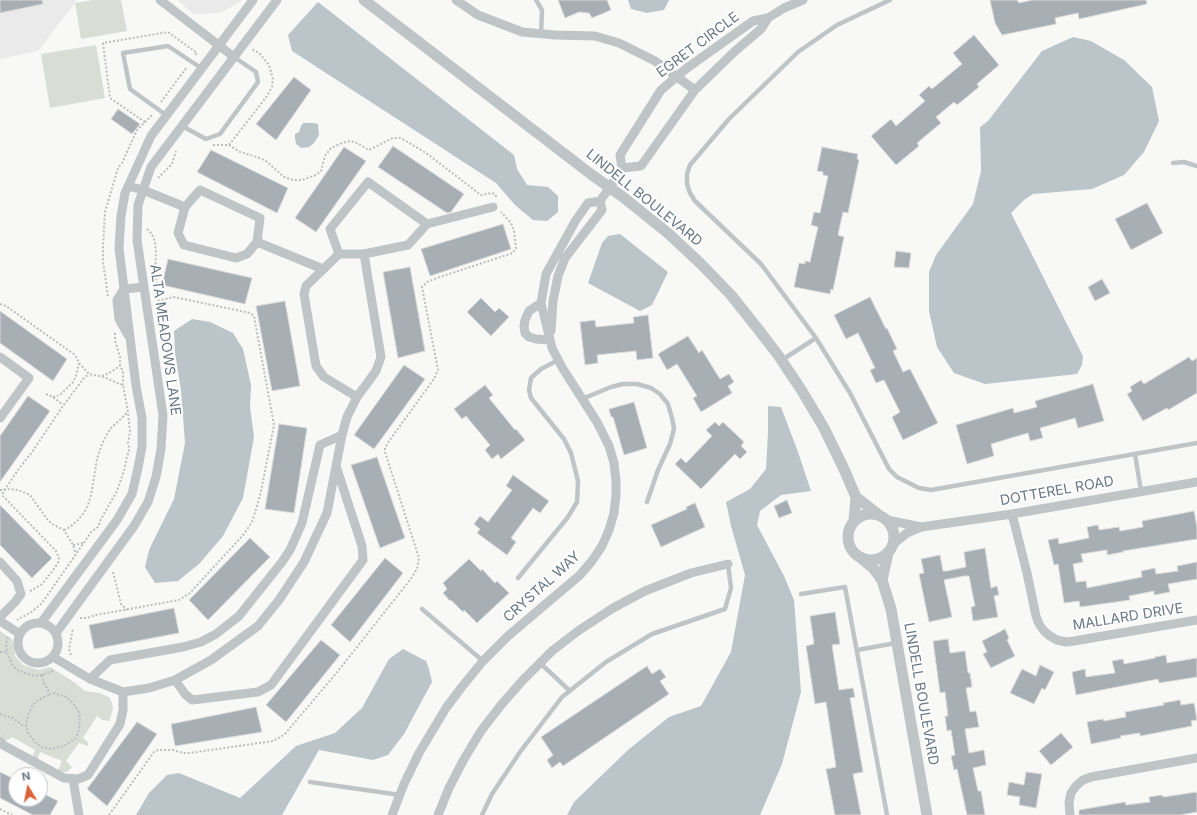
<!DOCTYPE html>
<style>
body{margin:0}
#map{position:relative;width:1197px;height:815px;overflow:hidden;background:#f8f9f6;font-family:Inter,sans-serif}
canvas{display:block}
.north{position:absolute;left:8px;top:767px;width:40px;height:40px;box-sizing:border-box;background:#fff;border:1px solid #c3c9ce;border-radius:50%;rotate:350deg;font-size:11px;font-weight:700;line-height:16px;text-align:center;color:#697885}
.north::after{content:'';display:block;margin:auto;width:14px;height:18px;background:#d96336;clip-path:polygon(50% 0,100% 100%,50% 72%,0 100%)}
</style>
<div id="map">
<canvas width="1197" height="815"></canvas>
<div class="north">N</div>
</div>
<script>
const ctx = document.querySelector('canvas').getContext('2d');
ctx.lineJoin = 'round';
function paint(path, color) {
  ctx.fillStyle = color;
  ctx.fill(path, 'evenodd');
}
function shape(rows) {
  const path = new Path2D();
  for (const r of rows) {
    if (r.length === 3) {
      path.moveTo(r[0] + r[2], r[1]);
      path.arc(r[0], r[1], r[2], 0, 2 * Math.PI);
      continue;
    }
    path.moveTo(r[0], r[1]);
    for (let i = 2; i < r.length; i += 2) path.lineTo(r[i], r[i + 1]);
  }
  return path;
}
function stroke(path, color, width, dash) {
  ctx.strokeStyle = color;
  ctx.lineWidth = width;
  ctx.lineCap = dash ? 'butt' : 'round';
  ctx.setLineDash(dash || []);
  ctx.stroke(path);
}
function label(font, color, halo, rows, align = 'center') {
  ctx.font = font + ' Inter,sans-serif';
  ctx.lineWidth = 4;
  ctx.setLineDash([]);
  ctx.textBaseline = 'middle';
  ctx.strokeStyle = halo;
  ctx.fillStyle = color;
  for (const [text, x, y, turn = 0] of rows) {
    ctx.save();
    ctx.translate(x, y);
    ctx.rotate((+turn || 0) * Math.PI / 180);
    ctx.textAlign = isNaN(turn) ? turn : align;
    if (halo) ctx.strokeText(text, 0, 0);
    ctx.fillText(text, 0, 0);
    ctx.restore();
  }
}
const built = shape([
 [0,0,77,0,38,51,0,59],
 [177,0,242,0,221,13,194,14]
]);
const green = shape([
 [93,0,121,0,127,31,81,39,75,3],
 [96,45,105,98,50,108,41,54],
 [0,631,12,639,14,644,15,656,23,665,39,670,50,667,74,682,85,691,99,693,109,697,112,703,113,709,109,721,102,720,97,716,83,738,88,742,88,746,79,743,66,761,72,767,67,772,61,772,58,770,62,761,40,752,37,760,32,758,35,750,12,737,6,741,0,735]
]);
const water = shape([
 [628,0,669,0,664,10,647,13,631,9],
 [318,2,514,155,517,169,527,185,548,187,558,196,558,212,547,221,533,220,515,205,496,183,292,51,288,35],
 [1073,37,1091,41,1124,60,1152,87,1159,121,1144,152,1124,175,1092,189,1033,194,1024,200,1011,213,1083,356,1082,365,1077,374,985,384,954,373,937,347,929,311,929,272,936,255,973,204,981,171,980,127,988,121,1042,51],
 [303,123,313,123,318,124,319,135,314,143,309,147,301,148,296,144,295,138,295,134,299,132,301,126],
 [620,234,668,272,652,305,640,311,588,283,602,243,608,236],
 [192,319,210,322,233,333,243,349,251,385,250,407,254,437,243,498,223,536,199,564,178,581,155,583,145,567,149,550,174,499,185,443,181,390,175,353,174,331],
 [768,406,781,407,798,452,811,491,781,495,760,511,757,525,784,576,794,600,801,692,782,764,760,815,567,815,574,802,628,750,669,717,701,706,731,652,745,575,731,526,726,502,750,489,766,469,768,432],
 [403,649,426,661,429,669,432,682,404,734,388,755,373,760,319,750,282,815,136,815,149,793,167,775,179,773,240,798,296,746,335,733,362,708,389,659]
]);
const building = shape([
 [0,0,42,0,43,4,0,13,0,0],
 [558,0,607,0,611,10,592,18,589,13,579,12,565,18,558,0],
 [990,0,1017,0,1019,3,1032,0,1146,0,1147,4,1079,19,1078,13,1055,18,1056,24,1002,35,995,23,990,0],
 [974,35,999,65,977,84,979,87,957,105,954,102,936,117,941,123,917,143,919,146,896,165,871,136,891,119,896,126,925,101,919,95,929,86,932,89,962,64,953,53,974,35],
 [294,77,311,90,276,140,256,124,294,77],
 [118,109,140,124,132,134,111,119,118,109],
 [393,146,464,194,451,212,447,213,378,167,393,146],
 [344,147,366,161,316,232,295,218,344,147],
 [822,147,858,154,857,159,859,160,848,213,843,212,838,235,844,237,833,290,831,289,830,294,794,287,799,263,805,264,805,261,810,262,818,227,811,225,814,212,820,213,828,176,823,175,823,172,817,171,822,147],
 [211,150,288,188,277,213,197,172,211,150],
 [1147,203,1163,233,1131,250,1115,219,1147,203],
 [503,224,511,249,430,276,421,249,503,224],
 [896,251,911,253,909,268,894,267,896,251],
 [168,259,252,278,245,304,162,285,168,259],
 [410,267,425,351,398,358,383,272,410,267],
 [1102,279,1110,293,1095,301,1088,287,1102,279],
 [870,297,886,329,887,328,897,349,893,351,903,372,910,369,938,423,903,440,892,417,900,412,884,380,876,383,870,370,875,368,858,333,846,339,834,315,870,297],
 [481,298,495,312,499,308,509,317,491,336,467,312,481,298],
 [285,301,300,386,272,391,256,306,285,301],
 [0,311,67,359,53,381,0,343,0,311],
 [648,315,653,358,637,360,636,351,597,355,598,363,585,365,580,322,595,320,596,327,634,323,633,317,648,315],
 [688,336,699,353,702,350,720,379,729,374,734,382,728,386,732,393,701,412,693,398,697,396,677,364,667,370,658,354,688,336],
 [1189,357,1192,361,1197,358,1197,393,1168,410,1167,408,1143,421,1127,394,1132,391,1130,387,1141,380,1144,384,1189,357],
 [404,365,425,379,374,449,354,435,404,365],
 [1093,384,1104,421,1078,428,1075,418,1040,428,1043,438,1030,441,1028,433,991,444,994,456,967,464,956,425,1013,408,1014,413,1037,407,1035,401,1093,384],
 [485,385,493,395,489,398,515,430,516,429,525,440,501,459,498,454,492,459,485,450,490,445,466,416,462,419,454,409,485,385],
 [28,396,50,411,0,482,0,436,28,396],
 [634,402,647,448,624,455,613,417,611,417,609,409,634,402],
 [715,422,719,426,723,422,744,442,741,446,747,452,740,459,735,454,701,489,675,464,681,458,686,463,712,436,706,430,715,422],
 [279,424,307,428,294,513,265,509,279,424],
 [377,457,405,538,380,548,351,465,377,457],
 [513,475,549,501,540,513,533,508,511,538,516,542,507,555,477,533,480,529,474,524,480,516,488,522,512,490,506,486,513,475],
 [787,500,792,513,779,518,774,506,787,500],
 [695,503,705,527,661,547,651,525,687,509,686,507,695,503],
 [0,505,52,558,32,578,0,545,0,505],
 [1194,511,1197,527,1197,539,1123,551,1123,552,1107,555,1107,550,1081,554,1083,562,1073,564,1076,582,1086,581,1087,588,1142,577,1141,571,1155,568,1156,574,1178,571,1177,566,1197,562,1197,579,1168,584,1170,592,1154,595,1154,591,1129,596,1130,600,1080,607,1079,601,1064,603,1058,564,1054,565,1048,540,1058,538,1059,544,1089,538,1087,527,1098,525,1099,530,1119,527,1120,531,1143,527,1142,521,1194,511],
 [250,538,270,557,208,620,189,600,250,538],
 [985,548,991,588,997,586,999,595,994,596,998,617,973,621,971,607,975,606,969,576,964,576,944,580,952,617,929,622,919,574,924,573,921,559,940,555,943,571,947,571,966,567,964,552,985,548],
 [385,558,403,573,350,642,331,625,385,558],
 [469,559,481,571,482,569,495,583,497,581,509,593,477,623,464,610,463,612,451,600,450,601,443,593,447,589,443,583,469,559],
 [174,608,179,633,94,649,89,625,174,608],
 [835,612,840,644,832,645,839,690,853,688,855,697,850,698,863,772,853,774,861,815,835,815,826,769,836,767,826,702,815,704,806,646,814,644,810,616,835,612],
 [1005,629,1009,638,1007,640,1015,656,991,668,983,654,987,652,982,641,1005,629],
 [948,639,950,653,965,651,968,673,970,673,972,687,966,688,970,712,976,711,979,727,965,729,969,753,984,750,986,765,973,768,978,791,981,791,985,815,967,815,957,769,954,770,951,756,955,755,951,730,947,731,945,716,948,716,945,692,940,693,933,641,948,639],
 [321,640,340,655,286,722,266,705,321,640],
 [1166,655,1167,663,1197,658,1197,677,1159,683,1158,679,1076,695,1072,672,1085,669,1086,677,1115,673,1112,661,1123,659,1124,664,1155,658,1155,657,1166,655],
 [1040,665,1054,672,1045,690,1042,688,1034,704,1010,693,1022,669,1036,676,1040,665],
 [647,666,652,674,660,669,666,677,660,681,669,694,563,766,560,762,552,768,547,760,553,755,541,737,647,666],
 [1180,700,1181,705,1194,703,1197,720,1191,721,1192,726,1140,736,1140,733,1120,736,1121,738,1091,744,1087,722,1103,719,1104,721,1126,717,1125,712,1164,705,1163,703,1180,700],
 [256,707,262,732,175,746,171,724,256,707],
 [137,722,157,734,107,806,87,789,137,722],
 [1061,733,1073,747,1051,765,1039,751,1061,733],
 [0,772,16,780,16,799,40,799,40,792,58,801,50,815,33,815,0,798,0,772],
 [1026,772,1042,774,1036,808,1019,805,1020,797,1007,795,1009,782,1024,785,1026,772],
 [1197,792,1197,812,1180,815,1079,815,1079,810,1125,802,1126,805,1150,802,1149,797,1162,795,1163,797,1197,792]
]);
const path = shape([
 [161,102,187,67],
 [145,122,110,98,103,43,168,32,197,53,195,55],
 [213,145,229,145,240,152,257,157,266,161,284,177,293,180,302,180,316,175,321,171,325,156,331,148,342,143,350,141,357,143,369,150,393,138,400,138,406,141,426,153,481,195,491,193,495,194,497,198],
 [229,145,267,96,272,87,273,79,269,65,260,54,252,49],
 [158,178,172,164,176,151],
 [147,229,152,234,155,242,156,252,155,275,157,282,153,286],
 [108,296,103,262,103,246,105,212,118,168,122,163,137,130,153,114],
 [0,304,6,306,75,355,79,363,89,374,104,377,117,383,123,385,128,412,130,432,128,443,129,447,129,452,127,456,124,471,117,491,101,519,98,527,92,531,42,603,33,611,17,620],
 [115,333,115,340,120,357,120,366,123,371,123,385],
 [102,376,109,373,120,366],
 [46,394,53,397,63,405],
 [53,397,60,395,73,382,76,376,79,363],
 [0,490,4,490,6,488,18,470,32,452,63,406,84,378,89,374],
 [64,530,70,527,78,520,83,514,88,505,91,495,97,459,102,444,110,429,128,412],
 [73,545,84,543],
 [113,572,121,604,127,610],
 [30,591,41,585,51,573,58,563,59,558,56,551,2,495,4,490,10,489,18,490,30,495,47,519,52,524,64,530,73,545,76,554],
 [80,618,86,618,96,615,179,600,190,593,244,534,252,522,260,496,274,425,254,316,250,313,174,297,157,301],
 [8,637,6,644,7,652,13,666,19,671,35,676,42,675,55,670],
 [0,652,7,652],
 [71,655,69,649,73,628],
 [42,675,44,683,50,694,54,693,66,697,73,703,78,710,80,717,79,730,76,738,64,746,50,749,42,747,36,743,28,733,26,725,29,712,33,705,38,700,50,694],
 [0,714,13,718,22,725,26,725],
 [0,809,12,815],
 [109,815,154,752,158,750,173,750,183,753,190,753,273,741,284,735,334,676,410,580,417,569,419,558,385,452,385,448,389,441,434,379,438,370,422,287,427,282,437,278,513,253,516,248,514,231,511,223,501,212]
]);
const service = shape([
 [536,0,542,10,541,34],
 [890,0,837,25,798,52,729,119,690,165,687,174,687,184,690,193,695,201,761,264,816,338,850,393,889,469,897,477,919,488,931,490,1197,443],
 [166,115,130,89,123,53,168,46,201,68],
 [182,126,206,139,220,134,258,82,256,72,234,57],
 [1173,163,1184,162,1197,166],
 [782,360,816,338],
 [582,399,611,387,623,384,637,384,651,388,660,394,668,404,672,418,674,429,670,444,658,470,647,502],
 [1135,454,1141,491],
 [518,578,568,517,577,502,578,481,571,453,564,439,531,398,529,390,531,378,541,369,558,360],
 [801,594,845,587,887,815],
 [422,609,483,661],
 [857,650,896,643],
 [540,663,570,691],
 [310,782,400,795],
 [482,815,492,794,520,752,562,697,606,662,652,634,725,609,731,588,728,564]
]);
const minor = shape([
 [160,0,234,57],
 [456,0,478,15,522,32,555,35,595,36,619,43,655,61,695,90],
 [622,168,641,166,695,90,734,52,761,29,768,18],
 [128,186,143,190,185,207],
 [427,224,493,207],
 [257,242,260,218,200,190,185,207,178,233,184,245,236,258,247,254,257,242,323,269],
 [339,254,330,229,368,182,427,224,408,245,364,254,339,254,306,286,304,294,316,366,324,377,357,397],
 [124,289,117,300,119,319,128,335],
 [124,289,144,287],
 [541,303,529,311,525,320,524,326,525,333,529,337,536,339,550,340],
 [551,331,553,301,558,276,565,258,602,210,600,201],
 [0,357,29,378,0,418],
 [1012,514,1027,573,1036,616,1039,624,1044,631,1050,636,1057,640,1066,642,1074,641,1197,620],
 [887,520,921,527],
 [893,545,897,541,907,533,921,527,1012,514,1197,482],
 [0,562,17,581,21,594,15,602,0,617],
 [0,621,20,634],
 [38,643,20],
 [41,623,117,520,132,494,138,468,142,447,142,418,136,386,119,248,121,216,125,193,151,136,253,0],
 [56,633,134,526,148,502,156,477,161,449,163,415,137,240,138,205,151,167,277,0],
 [53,657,90,679,123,692,149,688,175,680,211,660,258,626,279,600,304,562,327,513,342,435,347,417,357,397,376,371,381,357,364,254],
 [90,679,110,660,183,647,201,642,216,634,239,616,282,562,290,550,302,523,320,445,342,435],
 [175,680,185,694,192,700,258,692,271,685,363,560,362,546,336,466],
 [0,741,3,745,64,778,78,779,88,775,120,724,123,710,123,692],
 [73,779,79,815],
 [392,815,404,784,419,753,446,708,461,688,483,661,508,636,580,575,592,561,602,546,609,530,614,513,616,495,616,481,614,463,609,446,597,422,563,369,552,348,541,303,546,274,576,220,588,203,600,201,610,187,622,168,620,155,661,90,687,68,753,21,768,18,784,8,803,0],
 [438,815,449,788,464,759,481,731,501,705,523,680,552,651,578,631,613,608,645,591,691,573,728,564],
 [1070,815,1069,802,1071,793,1076,786,1083,780,1091,777,1197,758]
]);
const tertiary = shape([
 [364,0,592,175,623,197,669,234,701,264,731,295,758,329,778,355,802,391,824,428,843,467,856,497,854,520],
 [856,497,879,515],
 [871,537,23],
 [862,559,873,568,882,580,891,609,927,815],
 [882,580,888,553]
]);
const streetNames = [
 ["EGRET CIRCLE",698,45,-37],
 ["LINDELL BOULEVARD",644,198,39],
 ["ALTA MEADOWS LANE",165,340,82],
 ["DOTTEREL ROAD",1057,491,-10],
 ["CRYSTAL WAY",542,587,-42],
 ["MALLARD DRIVE",1128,617,-9],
 ["LINDELL BOULEVARD",921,694,80]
];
paint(built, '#e9eae9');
paint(green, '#d8ddd6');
paint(water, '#bac4c9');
paint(building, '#a7afb5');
stroke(building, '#dadad9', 1);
stroke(path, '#babdbf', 2, [2, 2]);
stroke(service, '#bfc4c7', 4.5);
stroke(minor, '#bfc4c7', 9);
stroke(tertiary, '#bfc4c7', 11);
label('14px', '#697885', '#fff', streetNames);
</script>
